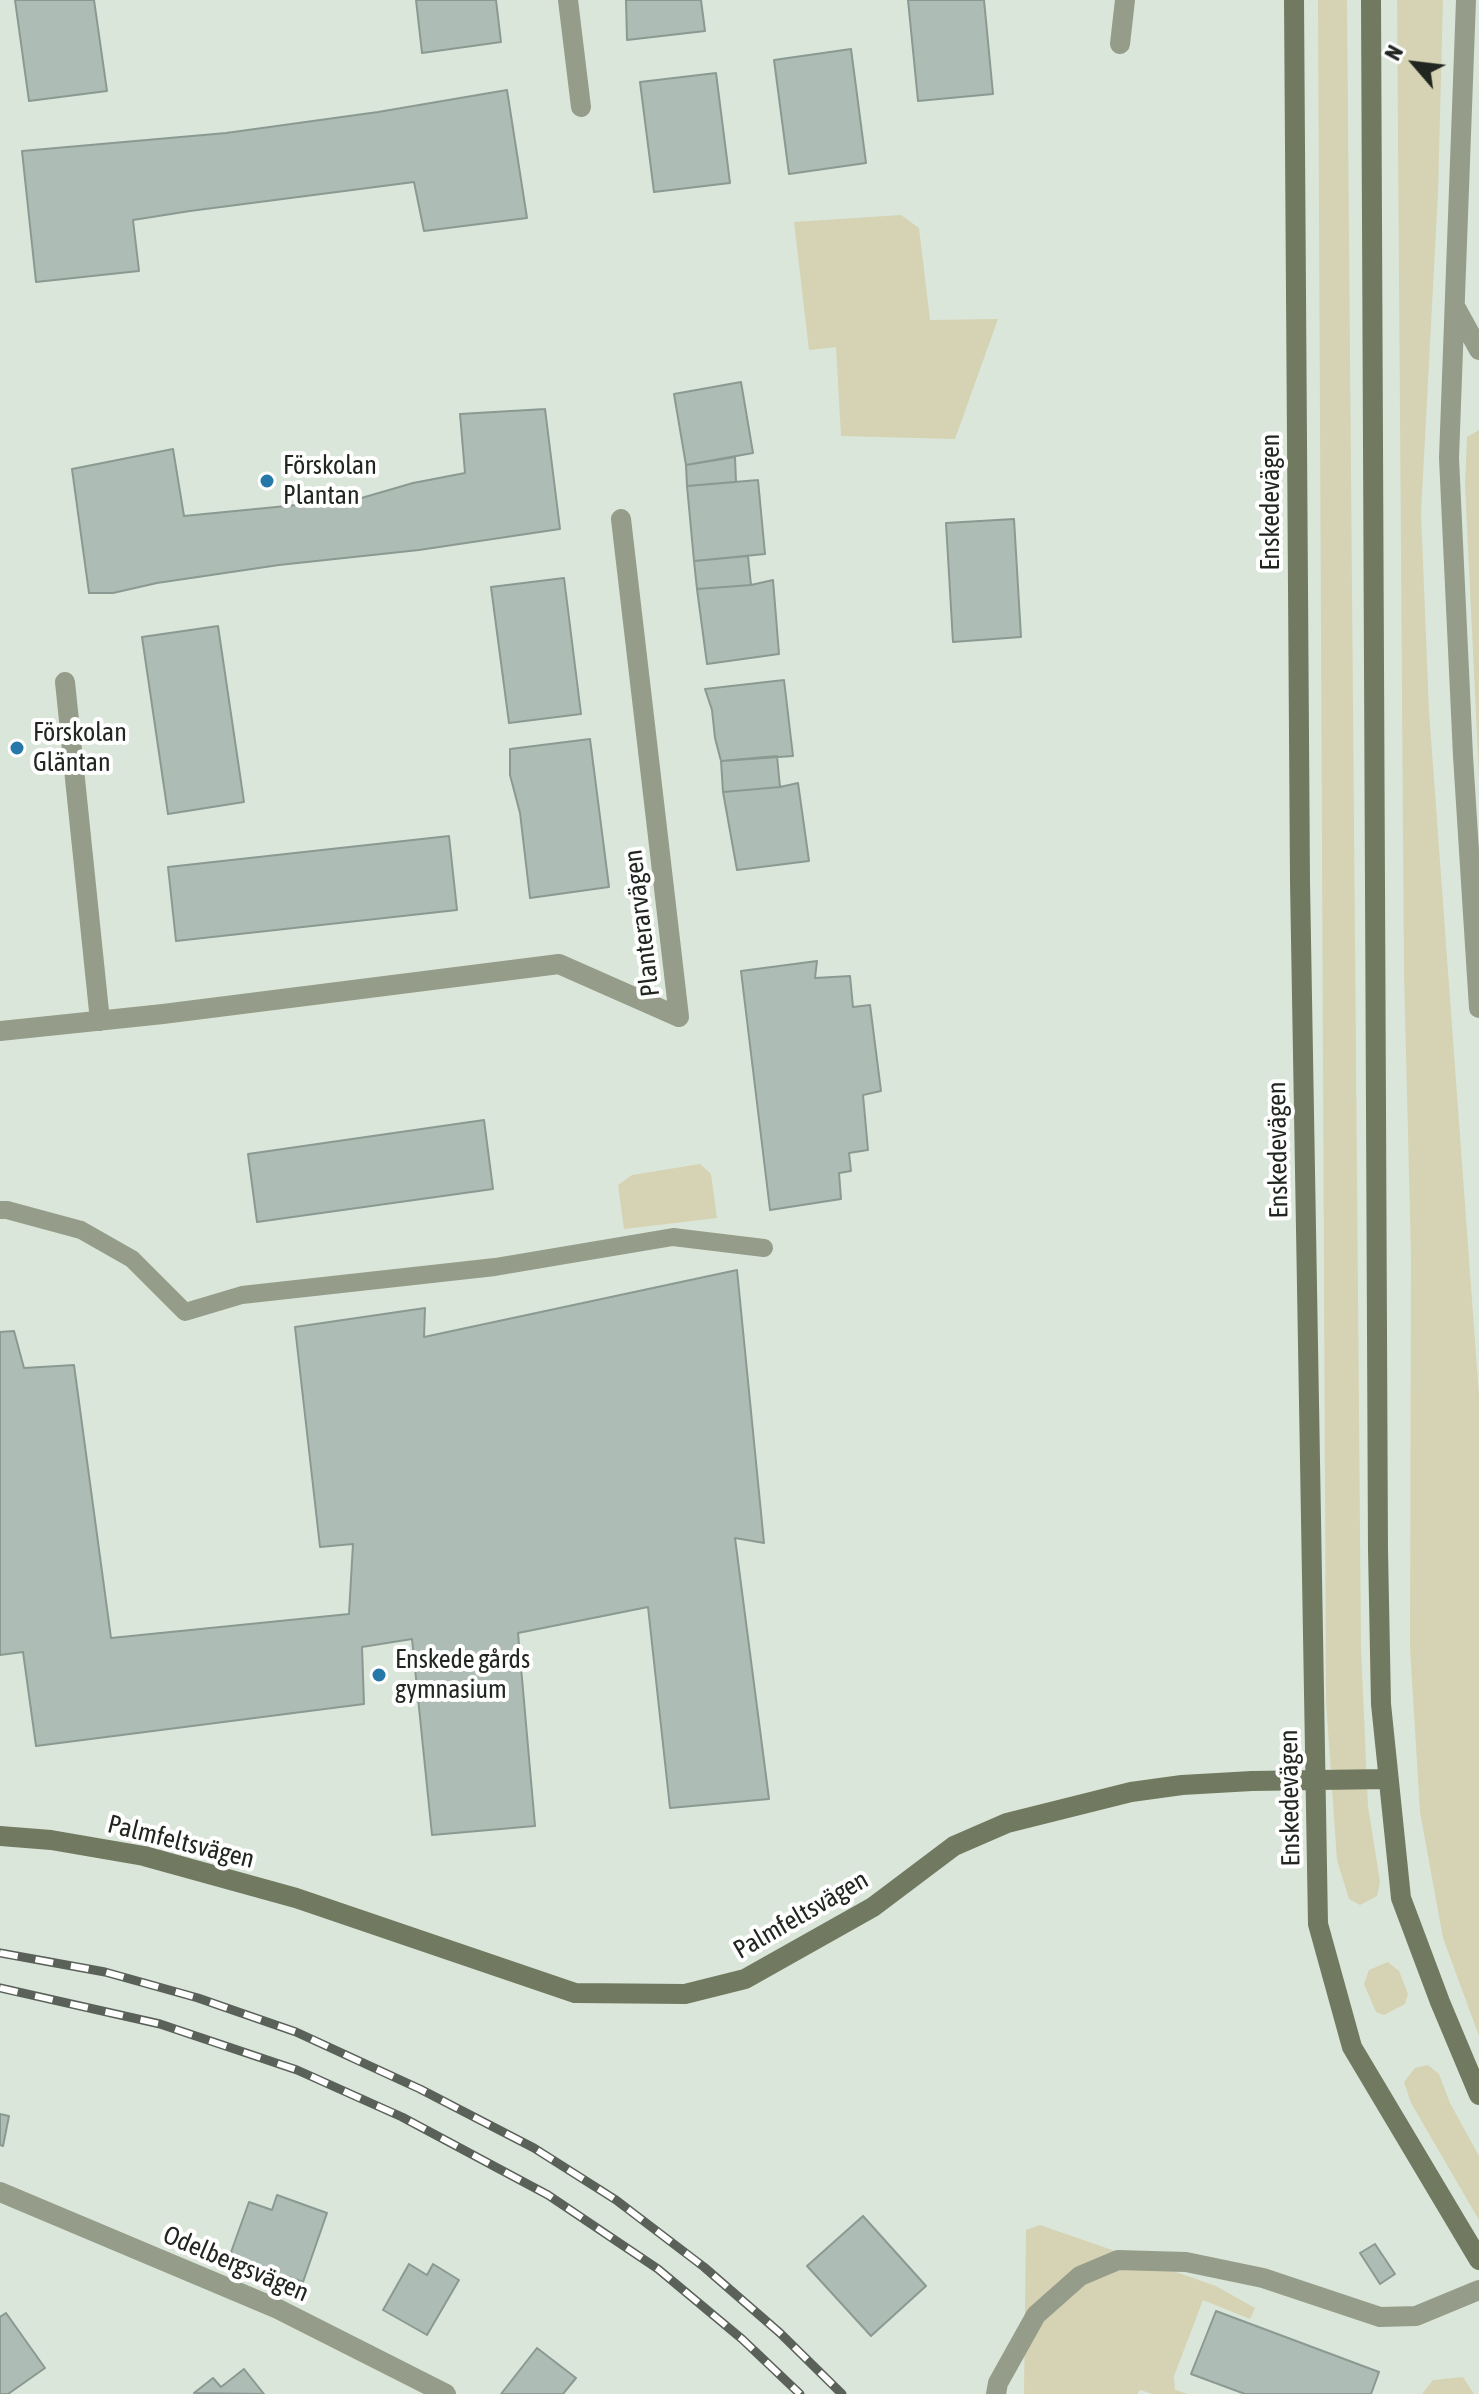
<!DOCTYPE html>
<meta charset="utf-8">
<style>
body{margin:0}
#map{position:relative;width:1479px;height:2394px;overflow:hidden;background:#dbe6da;font-family:"Asap Condensed",sans-serif}
canvas{display:block}
.north{position:absolute;left:1375px;top:24px;width:80px;height:80px;-webkit-text-stroke:6px #fff;paint-order:stroke;rotate:298deg;font-size:22px;font-weight:700;line-height:32px;text-align:center;color:#222621}
.north::after{content:'';display:block;margin:auto;width:28px;height:36px;background:#222621;clip-path:polygon(50% 0,100% 100%,50% 72%,0 100%)}
</style>
<div id="map">
<canvas width="1479" height="2394"></canvas>
<div class="north">N</div>
</div>
<script>
const ctx = document.querySelector('canvas').getContext('2d');
ctx.lineJoin = 'round';
function paint(path, color) {
  ctx.fillStyle = color;
  ctx.fill(path, 'evenodd');
}
function shape(rows) {
  const path = new Path2D();
  for (const r of rows) {
    path.moveTo(r[0], r[1]);
    for (let i = 2; i < r.length; i += 2) path.lineTo(r[i], r[i + 1]);
  }
  return path;
}
function stroke(path, color, width, dash) {
  ctx.strokeStyle = color;
  ctx.lineWidth = width;
  ctx.lineCap = dash ? 'butt' : 'round';
  ctx.setLineDash(dash || []);
  ctx.stroke(path);
}
function label(font, color, halo, rows, align = 'center') {
  ctx.font = font + ' "Asap Condensed",sans-serif';
  ctx.lineWidth = 8;
  ctx.setLineDash([]);
  ctx.textBaseline = 'middle';
  ctx.strokeStyle = halo;
  ctx.fillStyle = color;
  for (const [text, x, y, turn = 0] of rows) {
    ctx.save();
    ctx.translate(x, y);
    ctx.rotate((+turn || 0) * Math.PI / 180);
    ctx.textAlign = isNaN(turn) ? turn : align;
    if (halo) ctx.strokeText(text, 0, 0);
    ctx.fillText(text, 0, 0);
    ctx.restore();
  }
}
const green = shape([
 [1318,0,1347,0,1361,1649,1368,1806,1380,1882,1377,1896,1360,1905,1349,1899,1337,1860,1326,1702],
 [1397,0,1443,0,1438,193,1421,513,1429,711,1479,1396,1479,2036,1443,1938,1420,1812,1410,1648,1411,1256,1404,973],
 [901,215,919,228,930,320,998,319,955,439,841,436,836,347,809,350,794,222],
 [1479,430,1479,777,1465,485,1467,437],
 [700,1164,711,1174,717,1218,624,1229,618,1185,632,1175],
 [1388,1962,1399,1971,1408,1994,1405,2004,1384,2015,1376,2012,1364,1984,1369,1970],
 [1428,2065,1439,2074,1450,2103,1479,2156,1479,2220,1411,2103,1404,2082,1415,2068],
 [1040,2225,1216,2286,1255,2308,1250,2319,1203,2300,1174,2376,1175,2390,1188,2394,1153,2394,1140,2390,1137,2394,1024,2394,1026,2230],
 [1463,2377,1474,2394,1422,2394,1433,2380]
]);
const building = shape([
 [15,0,94,0,107,91,29,101,15,0],
 [416,0,496,0,501,42,422,53,416,0],
 [626,0,701,0,705,31,627,40,626,0],
 [908,0,984,0,993,94,918,101,908,0],
 [851,49,866,163,789,174,774,60,851,49],
 [716,73,730,183,654,192,640,82,716,73],
 [507,90,527,218,424,231,414,182,190,211,133,220,139,271,36,282,22,151,226,133,378,112,507,90],
 [741,382,753,453,686,465,674,394,741,382],
 [545,409,560,529,419,550,279,565,157,583,113,593,89,593,72,469,173,449,184,516,358,499,413,483,465,473,460,414,545,409],
 [735,457,736,482,687,486,686,465,735,457],
 [758,480,765,554,694,561,687,486,758,480],
 [1014,519,1021,637,953,642,946,523,1014,519],
 [748,556,751,585,697,589,694,561,748,556],
 [564,578,581,714,509,723,491,587,564,578],
 [773,580,779,654,707,664,697,589,751,585,773,580],
 [218,626,244,802,168,814,142,637,218,626],
 [784,680,793,756,721,761,715,738,712,710,705,689,784,680],
 [590,739,609,887,530,898,520,813,510,775,510,749,590,739],
 [777,756,780,787,723,792,721,761,777,756],
 [798,783,809,861,737,870,723,792,780,787,798,783],
 [449,836,457,910,176,941,168,867,449,836],
 [817,961,815,978,850,976,853,1007,870,1005,881,1091,863,1095,868,1150,849,1153,851,1171,839,1173,841,1199,770,1210,741,971,817,961],
 [484,1120,493,1189,257,1222,248,1154,484,1120],
 [737,1270,764,1543,735,1538,769,1799,670,1808,648,1607,518,1633,535,1826,432,1835,412,1639,362,1647,364,1704,36,1746,23,1652,0,1655,0,1332,14,1331,24,1368,74,1365,111,1638,349,1614,353,1544,320,1547,295,1327,425,1308,424,1337,737,1270],
 [0,2114,9,2116,3,2146,0,2145,0,2114],
 [277,2195,327,2213,303,2282,260,2267,255,2279,225,2269,249,2202,272,2210,277,2195],
 [863,2216,926,2286,871,2336,807,2266,863,2216],
 [1375,2244,1395,2274,1380,2284,1360,2253,1375,2244],
 [409,2264,427,2275,433,2264,459,2280,427,2335,383,2310,409,2264],
 [1216,2311,1379,2372,1371,2394,1245,2394,1191,2374,1216,2311],
 [6,2313,45,2368,8,2394,0,2394,0,2317,6,2313],
 [537,2348,576,2378,563,2394,501,2394,537,2348],
 [244,2369,264,2394,194,2393,213,2378,221,2387,244,2369]
]);
const lane = shape([
 [0,1210,7,1210,81,1230,132,1259,185,1312,242,1295,495,1267,673,1237,764,1248]
]);
const street = shape([
 [568,0,581,107],
 [1466,0,1449,458,1463,756,1479,1008],
 [1120,44,1125,0],
 [1456,308,1479,350],
 [621,519,679,1017],
 [65,682,100,1021],
 [0,1031,163,1014,559,964,679,1017],
 [0,2192,278,2309,446,2394],
 [996,2394,998,2383,1036,2315,1080,2276,1118,2260,1186,2262,1263,2278,1380,2317,1416,2316,1479,2290]
]);
const secondary = shape([
 [1294,0,1300,881,1318,1924,1352,2047,1479,2260],
 [1371,0,1378,1550,1381,1704,1401,1898,1440,2002,1479,2095],
 [0,1836,51,1840,144,1856,296,1898,575,1993,685,1994,745,1979,873,1907,954,1846,1007,1823,1131,1792,1182,1785,1252,1781,1387,1779]
]);
const rail = shape([
 [0,1953,105,1972,198,1998,296,2032,420,2089,534,2148,616,2200,704,2267,780,2333,842,2394],
 [0,1988,160,2024,297,2070,402,2117,548,2195,658,2269,742,2339,800,2394]
]);
const markers = [
 [267,481,8,"#2578a8"],
 [17,748,8,"#2578a8"],
 [379,1675,8,"#2578a8"]
];
const poiNames = [
 ["Förskolan",283,466],
 ["Plantan",283,496],
 ["Förskolan",33,733],
 ["Gläntan",33,763],
 ["Enskede gårds",395,1660],
 ["gymnasium",395,1690]
];
const streetNames = [
 ["Enskedevägen",1271,502,-90],
 ["Planterarvägen",642,923,-97],
 ["Enskedevägen",1278,1150,-91],
 ["Enskedevägen",1290,1798,-91],
 ["Palmfeltsvägen",181,1842,14],
 ["Palmfeltsvägen",801,1915,-30],
 ["Odelbergsvägen",236,2264,23]
];
paint(green, '#d5d3b3');
paint(building, '#adbcb4');
stroke(building, '#8a9a92', 2);
stroke(lane, '#969c8a', 18);
stroke(street, '#969c8a', 20);
stroke(secondary, '#717a60', 20);
stroke(rail, '#5a6159', 9);
stroke(rail, '#fff', 6, [18]);
for (const [x, y, r, color] of markers) {
  const dot = new Path2D();
  dot.arc(x, y, r, 0, 2 * Math.PI);
  ctx.fillStyle = color;
  ctx.fill(dot);
  stroke(dot, '#fff', 3);
}
label('26px', '#222621', '#fff', poiNames, 'left');
label('26px', '#222621', '#fff', streetNames);
</script>
